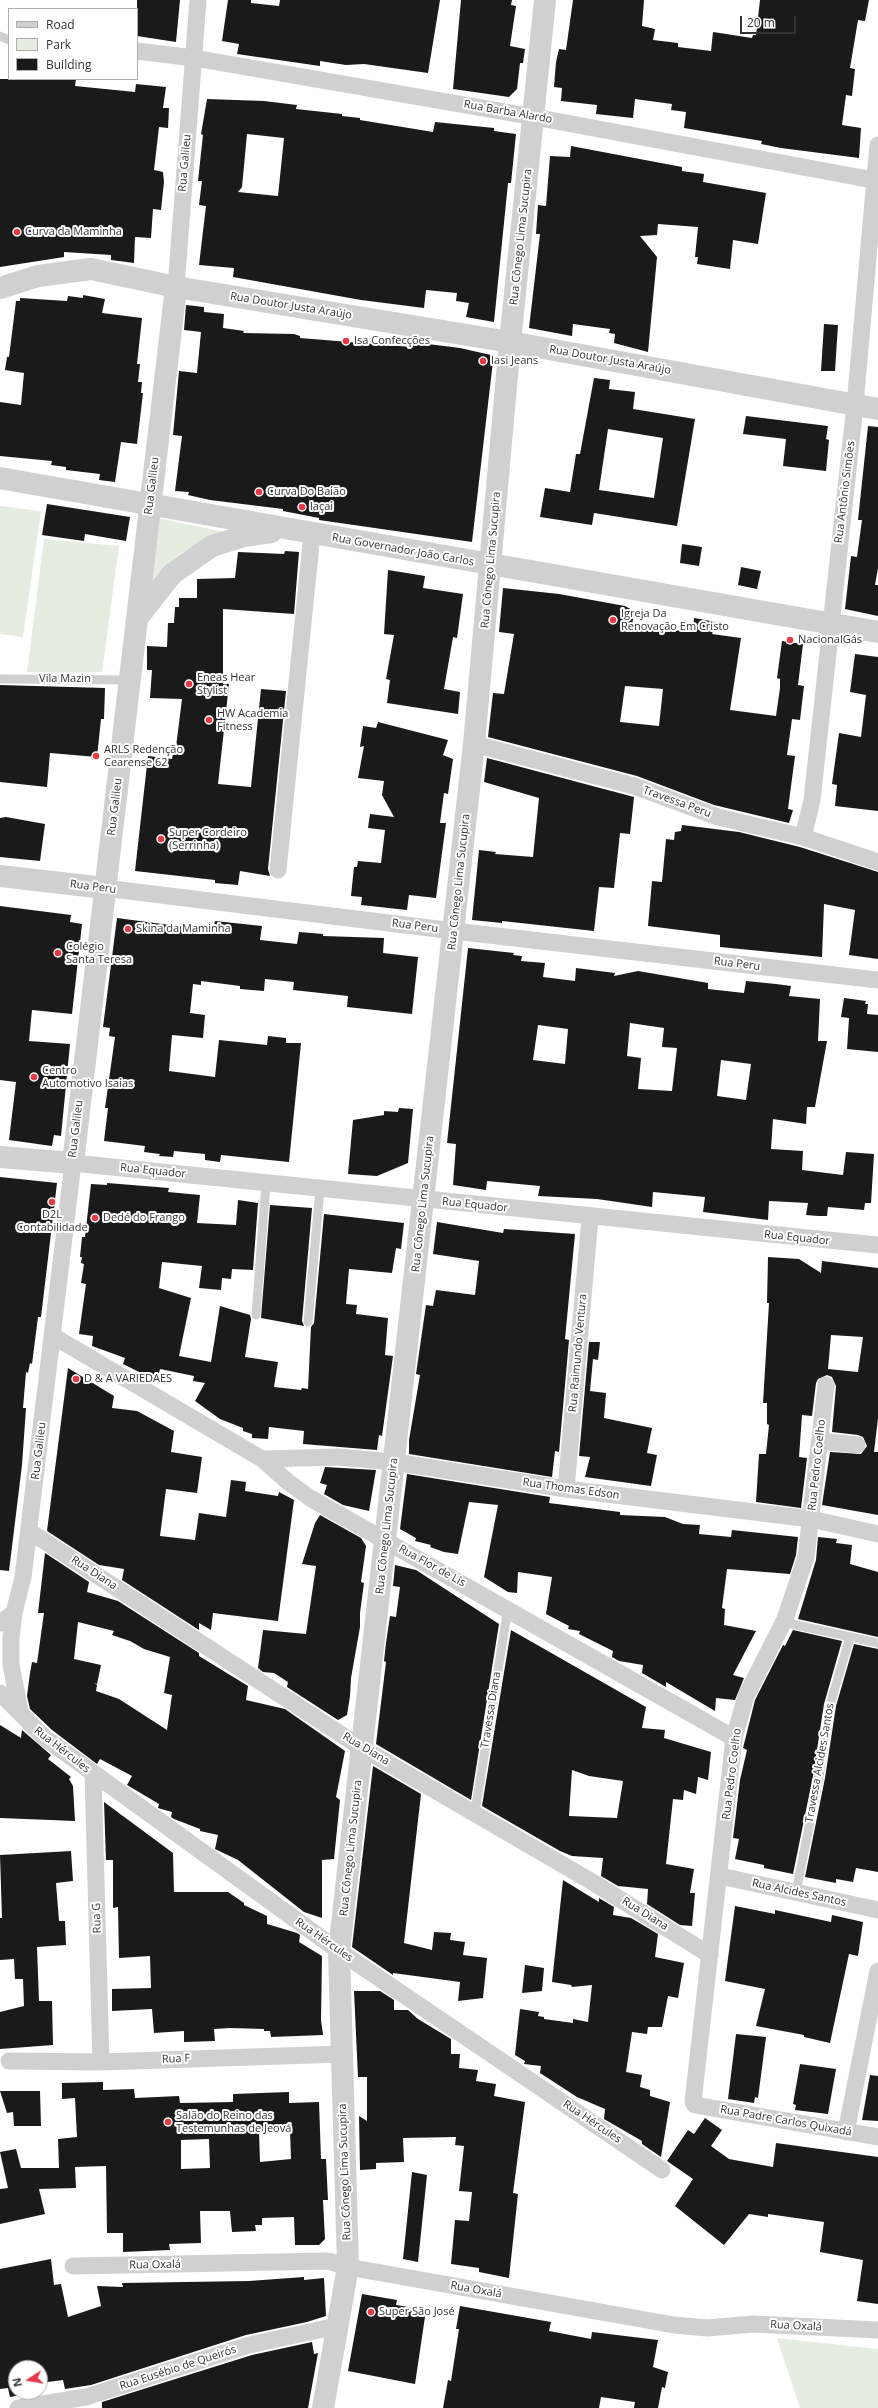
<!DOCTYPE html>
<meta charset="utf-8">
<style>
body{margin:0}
#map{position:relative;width:878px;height:2408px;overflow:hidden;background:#fff;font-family:"Open Sans",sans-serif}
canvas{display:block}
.legend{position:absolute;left:8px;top:8px;width:130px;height:72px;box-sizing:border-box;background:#fff;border:1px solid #adadad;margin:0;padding:5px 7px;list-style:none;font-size:12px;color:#333}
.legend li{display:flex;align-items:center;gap:8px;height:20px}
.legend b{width:20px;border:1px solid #adadad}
.north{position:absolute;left:8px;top:2360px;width:40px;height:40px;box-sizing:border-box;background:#fff;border:1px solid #adadad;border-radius:50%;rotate:258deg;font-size:11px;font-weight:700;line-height:16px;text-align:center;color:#333}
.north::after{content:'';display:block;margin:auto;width:14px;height:18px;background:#e63946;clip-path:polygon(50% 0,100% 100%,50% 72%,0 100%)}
.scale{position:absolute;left:740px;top:16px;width:56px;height:18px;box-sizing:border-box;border:2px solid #333;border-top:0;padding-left:5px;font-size:12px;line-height:14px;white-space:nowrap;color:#333;-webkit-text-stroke:3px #fff;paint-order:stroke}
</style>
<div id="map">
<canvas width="878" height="2408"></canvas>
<ul class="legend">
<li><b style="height:5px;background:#d0d0d0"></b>Road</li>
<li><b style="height:11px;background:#e6ecdf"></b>Park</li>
<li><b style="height:11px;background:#1a1a1a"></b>Building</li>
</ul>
<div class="north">N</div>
<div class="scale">20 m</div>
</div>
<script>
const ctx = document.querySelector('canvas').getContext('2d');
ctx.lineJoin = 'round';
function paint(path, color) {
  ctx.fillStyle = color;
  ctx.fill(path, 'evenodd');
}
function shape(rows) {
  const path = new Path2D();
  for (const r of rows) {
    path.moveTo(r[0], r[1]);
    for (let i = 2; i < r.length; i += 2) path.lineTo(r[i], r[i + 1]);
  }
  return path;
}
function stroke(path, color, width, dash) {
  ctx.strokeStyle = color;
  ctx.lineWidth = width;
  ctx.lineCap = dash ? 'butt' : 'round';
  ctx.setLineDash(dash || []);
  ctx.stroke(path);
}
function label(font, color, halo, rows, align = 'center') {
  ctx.font = font + ' "Open Sans",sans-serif';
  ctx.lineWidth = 4;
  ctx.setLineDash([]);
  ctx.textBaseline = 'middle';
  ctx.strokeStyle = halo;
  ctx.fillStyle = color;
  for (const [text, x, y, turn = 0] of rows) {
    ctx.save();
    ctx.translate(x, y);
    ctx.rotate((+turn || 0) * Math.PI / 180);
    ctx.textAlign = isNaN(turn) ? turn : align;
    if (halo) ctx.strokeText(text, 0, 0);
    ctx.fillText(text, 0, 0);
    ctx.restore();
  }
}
const green = shape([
 [0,506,41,511,23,637,0,634],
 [158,518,224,532,183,552,171,561,150,585],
 [44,539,119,546,102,672,27,672],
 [777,2338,878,2349,878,2408,800,2408]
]);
const building = shape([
 [137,0,180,0,176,42,137,36],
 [228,0,251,0,251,3,279,6,280,0,440,0,428,73,364,64,346,65,320,61,320,66,237,54,239,44,222,41],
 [461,0,512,0,511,5,516,6,510,46,525,49,523,63,520,63,517,89,509,97,453,89],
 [573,0,644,0,642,26,655,29,653,40,678,43,678,47,711,51,713,32,752,38,753,35,756,35,760,0,869,0,865,21,858,20,850,68,855,69,852,96,846,95,842,125,861,128,859,158,781,148,761,144,762,141,684,128,686,112,671,110,672,104,635,99,633,118,596,114,597,105,561,101,562,88,554,87,556,62,559,49,566,50],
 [0,79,76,79,75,86,135,92,136,84,166,87,163,108,169,108,168,128,159,127,154,170,163,172,164,182,161,210,153,209,151,238,135,237,134,263,111,260,111,255,64,252,64,257,0,267],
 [207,99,264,101,297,105,296,109,342,114,342,116,360,118,360,120,433,132,435,122,494,128,494,131,516,134,511,183,508,183,494,322,466,317,469,303,456,301,457,293,426,290,424,308,361,300,233,277,234,268,199,265,206,206,199,205,202,181,198,181,203,135,201,134],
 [247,134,284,138,278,196,238,192,242,187],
 [571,146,682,167,682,171,704,174,703,182,766,193,758,244,733,240,730,269,697,264,698,257,695,257,698,227,658,224,657,235,640,236,657,257,648,352,614,343,615,334,609,333,610,329,573,324,572,336,529,328,540,234,536,234,538,205,546,206,550,156,570,157],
 [83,295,105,299,102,313,142,318,137,364,140,364,138,382,142,382,141,393,143,393,137,444,121,442,115,482,99,480,100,474,66,470,66,467,51,465,52,461,0,456,0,402,21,405,24,373,5,370,7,357,9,357,16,301,20,301,20,298,67,301,68,296,83,298],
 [186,305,204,307,204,312,224,314,223,328,244,331,243,333,294,334,300,336,300,338,411,347,412,342,460,348,491,355,493,361,472,542,319,520,319,518,283,511,283,509,210,500,188,495,189,492,175,491,182,436,173,435,179,371,197,373,201,332,184,330],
 [824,324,838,325,835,371,821,371],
 [594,378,610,380,609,389,635,392,633,409,695,419,677,526,594,513,592,525,540,517,545,488,570,492,576,454,580,454],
 [608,429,663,438,654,498,599,490],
 [746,416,828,426,826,439,829,440,826,471,783,466,786,439,743,434],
 [868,426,878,427,878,568,875,585,878,585,878,616,845,609,851,556,857,557,862,520,858,520],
 [47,504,130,517,126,541,85,534,84,541,42,535],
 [682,544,702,547,699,566,680,563],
 [285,551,299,552,294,614,223,609,223,684,229,684,218,784,251,787,261,689,286,691,268,869,270,876,240,871,238,885,215,883,215,880,135,871,148,756,172,759,174,747,176,747,182,699,150,698,152,670,147,670,147,646,167,647,168,623,174,623,175,607,179,607,179,598,197,598,197,579,235,578,238,552,284,554],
 [741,567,761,571,757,589,738,585],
 [388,570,425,576,423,588,463,594,457,638,453,637,444,689,460,692,458,714,387,703,390,680,386,679,394,635,384,634],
 [503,588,559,594,625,606,634,611,632,626,693,632,694,618,716,622,712,634,741,638,730,710,776,716,780,688,780,679,777,678,782,641,803,644,798,685,804,686,800,720,792,719,787,755,795,756,788,809,793,810,789,823,714,805,637,776,488,737,493,693,504,694,514,634,499,632],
 [625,686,663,689,659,726,620,722],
 [855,654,878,657,878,811,835,806,837,785,832,784,839,733,861,737,866,695,850,692],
 [0,685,105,688,104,719,101,719,97,757,50,753,47,787,0,782],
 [378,722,448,740,443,755,453,759,448,794,444,793,440,823,446,823,436,898,409,895,407,910,361,905,362,897,351,896,354,867,357,867,358,861,381,863,385,830,368,828,370,814,394,817,382,795,384,781,358,778,364,746,360,747,363,726,376,728],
 [487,758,634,797,630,834,620,833,614,888,599,887,594,931,502,921,502,923,472,920,479,850,496,852,495,854,533,857,539,798,484,782],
 [6,817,45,824,40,861,0,857,0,818],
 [682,825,739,832,800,847,878,872,878,959,849,955,855,910,824,904,822,957,720,947,720,935,648,926,652,881,662,882,666,839,674,840,675,832,681,831],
 [0,906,71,915,70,922,82,924,72,1014,32,1010,29,1041,70,1044,61,1136,54,1135,52,1146,9,1140,16,1082,0,1080],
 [117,918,200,929,200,925,214,926,215,921,262,926,260,940,297,944,299,932,323,934,323,936,384,938,383,953,418,957,412,1014,347,1007,348,996,293,990,294,982,265,979,264,991,240,989,240,986,201,981,201,985,193,984,190,1013,205,1015,203,1038,172,1035,169,1071,215,1077,219,1040,267,1045,268,1036,286,1038,286,1043,301,1043,289,1162,221,1155,220,1162,205,1160,205,1154,174,1151,173,1157,159,1156,160,1154,144,1152,145,1146,104,1141,108,1108,105,1108,115,1037,109,1036,110,1028,103,1027],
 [468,948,514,953,513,955,522,956,521,961,545,963,543,977,575,981,576,968,615,973,614,976,638,971,708,983,708,989,744,993,746,981,776,984,791,986,789,996,820,999,818,1041,827,1041,815,1107,807,1107,806,1124,773,1119,771,1149,803,1151,802,1170,843,1175,846,1152,874,1154,871,1203,865,1203,864,1210,828,1207,827,1216,818,1216,806,1215,808,1203,769,1201,768,1220,703,1212,705,1197,653,1192,652,1207,597,1199,538,1196,540,1186,487,1181,486,1190,453,1185,456,1144,447,1143],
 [630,1023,664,1028,662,1047,677,1048,672,1091,638,1089,641,1058,627,1056],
 [538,1025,568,1029,565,1064,533,1060],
 [721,1060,751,1064,746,1100,717,1096],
 [844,998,866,1001,865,1004,868,1004,867,1014,878,1015,878,1052,847,1049,849,1018,841,1017],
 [399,1108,413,1109,408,1163,377,1176,348,1174,353,1120,384,1115,384,1111,398,1112],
 [0,1177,57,1183,41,1317,38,1317,32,1364,30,1363,28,1373,26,1372,23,1408,26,1408,22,1465,9,1571,0,1570],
 [107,1183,169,1188,168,1192,200,1195,197,1223,236,1225,238,1200,258,1203,253,1270,232,1269,231,1279,222,1278,221,1290,199,1288,202,1266,162,1262,159,1288,191,1298,179,1356,211,1362,220,1306,250,1315,251,1319,245,1357,278,1362,274,1387,301,1390,302,1388,308,1389,311,1327,314,1323,324,1214,404,1223,401,1249,396,1248,392,1273,349,1269,346,1304,357,1305,356,1314,388,1318,385,1355,393,1356,382,1436,379,1435,377,1450,303,1444,304,1431,269,1427,268,1439,252,1438,252,1434,243,1431,243,1428,220,1419,195,1401,205,1383,193,1381,194,1376,160,1369,157,1381,123,1364,125,1358,92,1346,93,1336,79,1334,86,1284,81,1283,84,1264,81,1263,82,1257,80,1257,82,1237,85,1237,91,1184,107,1185],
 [270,1205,312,1208,302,1321,304,1326,261,1318],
 [437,1222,503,1233,504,1229,575,1234,565,1339,569,1340,559,1452,555,1451,552,1477,409,1454,409,1440,420,1375,416,1374,426,1305,433,1306,436,1290,475,1295,479,1261,433,1254],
 [768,1257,799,1259,821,1273,822,1261,878,1268,878,1418,874,1452,878,1452,878,1515,822,1505,830,1452,861,1454,867,1446,863,1437,858,1435,832,1432,836,1386,832,1377,827,1375,818,1379,816,1383,812,1416,802,1415,799,1457,807,1458,801,1508,756,1502,759,1454,766,1454,769,1425,767,1424,767,1403,763,1403,769,1303,767,1303],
 [831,1335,863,1337,858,1372,828,1369],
 [589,1342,600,1342,598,1360,593,1359,590,1391,606,1393,604,1418,652,1428,647,1453,657,1455,651,1486,585,1477,590,1457,579,1456],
 [68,1368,114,1396,112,1408,137,1411,174,1431,171,1452,202,1457,197,1493,166,1489,160,1536,195,1540,199,1513,226,1517,231,1480,246,1482,245,1491,278,1496,279,1492,294,1500,278,1621,213,1613,211,1630,199,1623,199,1630,122,1580,124,1569,99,1565,47,1531],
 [325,1467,376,1470,369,1511,343,1505,324,1494,327,1485,320,1483],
 [407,1474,550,1497,549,1503,620,1512,620,1515,665,1517,683,1524,700,1525,699,1534,731,1537,732,1530,798,1537,796,1555,790,1574,727,1569,722,1608,725,1609,724,1625,756,1631,733,1675,744,1678,735,1700,716,1698,715,1711,666,1682,666,1687,642,1673,643,1665,619,1661,612,1657,613,1651,579,1634,580,1631,568,1629,569,1626,546,1614,552,1577,518,1572,517,1593,508,1592,484,1577,498,1505,469,1502,458,1554,444,1552,430,1547,431,1545,415,1541,416,1538,400,1529],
 [320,1515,361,1538,366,1546,361,1582,364,1583,360,1613,360,1627,351,1678,350,1696,347,1715,338,1720,287,1687,288,1682,274,1673,263,1672,258,1668,263,1630,306,1634,316,1566,302,1564,315,1523],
 [818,1537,837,1539,836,1543,852,1545,850,1564,878,1572,878,1637,798,1619,816,1560],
 [45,1553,89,1582,87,1592,118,1601,199,1653,199,1656,248,1686,246,1700,285,1709,345,1751,336,1797,340,1800,334,1859,322,1860,322,1918,304,1912,238,1860,215,1849,218,1835,200,1831,200,1829,174,1819,171,1817,172,1812,158,1808,159,1804,127,1785,132,1776,100,1759,97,1764,52,1730,30,1709,27,1696,30,1673,32,1662,37,1663,44,1613,38,1613],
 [78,1622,114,1631,112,1635,130,1641,144,1649,170,1657,164,1693,172,1695,167,1730,119,1699,96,1691,97,1685,94,1683,97,1684,101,1665,74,1659],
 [395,1565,416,1570,499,1624,471,1800,376,1744,386,1662,384,1661,386,1643,390,1616,396,1617,400,1587,393,1586],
 [511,1630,646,1707,642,1728,665,1730,664,1738,711,1752,708,1780,698,1777,696,1794,684,1790,683,1800,673,1799,666,1864,694,1869,690,1893,695,1893,692,1926,680,1925,647,1904,648,1889,618,1886,601,1876,603,1858,572,1856,560,1851,482,1806],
 [572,1770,589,1776,623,1781,617,1818,569,1816],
 [793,1630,842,1641,824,1704,813,1776,793,1874,764,1868,764,1865,735,1859,739,1839,733,1838,740,1780,747,1750,743,1748,755,1700,783,1645,785,1646],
 [854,1644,878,1649,878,1872,856,1868,853,1882,836,1879,836,1883,805,1877,825,1778,836,1706],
 [0,1725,21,1738,22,1730,51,1755,48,1759,71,1777,69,1779,73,1786,75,1821,0,1818],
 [373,1766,421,1794,404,1943,432,1950,434,1932,451,1933,450,1940,465,1942,463,1955,487,1958,483,1998,458,2001,460,1982,393,1973,393,1975,352,1947],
 [104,1802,173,1853,174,1892,228,1892,244,1903,244,1905,267,1916,267,1924,297,1933,300,1935,299,1942,322,1956,321,2020,323,2035,271,2037,270,2031,264,2031,264,2029,230,2028,214,2029,215,2041,184,2042,184,2031,154,2033,152,2009,112,2011,112,1989,151,1988,150,1956,119,1958,118,1907,113,1908,113,1860,106,1860],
 [71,1851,73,1881,56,1883,59,1921,65,1921,66,1945,37,1947,39,2001,52,2001,53,2045,0,2049,0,2012,24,2006,23,1979,15,1979,14,1959,0,1960,0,1918,2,1918,0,1855],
 [563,1880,599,1902,599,1898,614,1907,613,1915,631,1918,658,1934,655,1957,684,1963,678,1998,668,1996,662,2027,648,2027,647,2034,632,2032,626,2072,642,2075,640,2087,650,2090,650,2096,670,2102,661,2157,642,2144,642,2141,604,2119,605,2109,577,2097,540,2073,541,2066,524,2064,525,2061,515,2055,520,2009,539,2012,538,2016,544,2017,544,2019,573,2023,573,2019,588,2022,592,1985,572,1987,571,1985,552,1982],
 [735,1906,775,1914,775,1910,831,1922,832,1915,863,1922,858,1956,849,1954,830,2043,804,2037,804,2035,756,2026,765,1989,725,1981],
 [525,1965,544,1968,542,1991,522,1993],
 [354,1991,380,1991,394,2000,394,2010,408,2010,418,2019,451,2039,451,2054,460,2054,459,2068,478,2070,476,2081,496,2084,494,2096,525,2102,513,2193,518,2194,509,2278,479,2272,479,2268,451,2264,455,2220,469,2221,472,2192,459,2191,464,2146,455,2145,456,2137,403,2138,404,2162,376,2163,376,2169,360,2170,359,2116,367,2121,367,2077,358,2077],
 [736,2034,766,2037,758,2098,755,2097,754,2103,728,2099],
 [800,2064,836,2069,828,2114,795,2110,796,2105,793,2104],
 [870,2075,878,2076,878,2121,862,2120],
 [103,2082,103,2090,134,2089,135,2098,179,2096,180,2103,233,2102,233,2094,289,2092,289,2103,319,2102,321,2159,326,2159,327,2180,328,2200,323,2200,325,2239,319,2245,295,2245,294,2217,262,2218,262,2225,255,2225,256,2231,232,2232,230,2211,200,2211,201,2243,169,2244,170,2250,123,2252,123,2233,107,2233,106,2166,75,2167,76,2188,39,2189,45,2214,0,2224,0,2189,8,2188,0,2152,16,2149,21,2168,59,2168,58,2139,77,2137,75,2098,62,2099,62,2083],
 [290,2130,291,2159,260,2162,259,2131],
 [209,2139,210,2168,181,2169,181,2140],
 [0,2091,40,2091,41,2126,14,2126,13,2112,7,2113],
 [705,2118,722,2130,711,2146,729,2159,773,2167,776,2143,878,2157,878,2304,857,2301,863,2260,820,2252,824,2222,768,2214,768,2217,749,2214,724,2245,675,2206,693,2179,667,2161,688,2130,694,2134],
 [412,2172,427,2175,418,2262,403,2259],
 [51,2259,54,2285,61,2284,68,2317,101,2306,97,2286,123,2287,122,2283,249,2281,304,2277,304,2280,324,2278,326,2316,307,2322,246,2335,91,2385,65,2389,63,2380,40,2383,40,2368,16,2368,16,2392,33,2393,10,2397,8,2388,0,2389,0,2269],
 [362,2294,397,2300,396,2305,426,2310,415,2384,348,2371],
 [460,2306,551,2322,549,2331,591,2339,592,2332,658,2340,653,2367,668,2372,665,2388,662,2387,658,2408,634,2408,635,2402,601,2397,599,2408,443,2408,448,2380,451,2381,459,2329,456,2329],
 [312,2342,314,2354,318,2353,308,2408,102,2408,102,2402,252,2355]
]);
const service = shape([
 [0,36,9,40],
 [0,679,131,680],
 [256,1315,266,1183],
 [308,1322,320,1189],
 [783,1622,878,1643],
 [475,1812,508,1608],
 [796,1892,819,1777,830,1705,850,1637]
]);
const minor = shape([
 [137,51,194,58,534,117,878,181],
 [176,287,198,0],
 [474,744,634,786,718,817,803,837,878,862],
 [803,837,812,800,855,405,878,145],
 [278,870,312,534],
 [104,888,454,931,878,980],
 [53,1336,262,1459,288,1482,310,1498,734,1738],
 [826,1385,806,1557,785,1619,746,1696,734,1738,693,2102,695,2105,878,2137],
 [820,1441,857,1445],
 [262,1459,338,1457,394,1462,566,1489,811,1519,878,1534],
 [566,1489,590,1218],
 [29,1531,362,1748,589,1880,710,1955],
 [14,1613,11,1638,11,1665,20,1711],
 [0,1623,14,1613,23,1577,73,1163,878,1245],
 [0,1693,45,1738,339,1951,662,2170],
 [93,1774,101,2062],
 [720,1876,878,1910],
 [9,2061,101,2062,342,2054],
 [846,2132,878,1971],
 [73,2266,328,2261,348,2267,674,2325,707,2328,753,2324,878,2330],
 [18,2408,86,2397,249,2345,337,2326]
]);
const tertiary = shape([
 [0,288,38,276,91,269,176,287,510,342,878,409],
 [0,478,878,632],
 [139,616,172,574,212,546,244,536,271,532],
 [0,876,104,888],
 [0,1157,73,1163,176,287],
 [323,2408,348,2267,339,1951,474,744,510,342,545,0]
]);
const markers = [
 [17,232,4,"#e63946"],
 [346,341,4,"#e63946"],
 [483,361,4,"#e63946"],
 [259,492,4,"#e63946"],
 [302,507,4,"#e63946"],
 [613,620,4,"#e63946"],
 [790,640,4,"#e63946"],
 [189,684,4,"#e63946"],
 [209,720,4,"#e63946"],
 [96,756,4,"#e63946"],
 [161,839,4,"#e63946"],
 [128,929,4,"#e63946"],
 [58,953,4,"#e63946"],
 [34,1077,4,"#e63946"],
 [52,1202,4,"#e63946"],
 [95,1218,4,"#e63946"],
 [76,1379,4,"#e63946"],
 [168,2122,4,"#e63946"],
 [371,2312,4,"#e63946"]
];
const streetNames = [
 ["Rua Barba Alardo",508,112,10],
 ["Rua Galileu",185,163,-85],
 ["Rua Cônego Lima Sucupira",521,237,-84],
 ["Rua Doutor Justa Araújo",291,306,9],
 ["Rua Doutor Justa Araújo",610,360,10],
 ["Rua Galileu",152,486,-83],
 ["Rua Antônio Simões",845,492,-83],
 ["Rua Governador João Carlos",403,550,10],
 ["Rua Cônego Lima Sucupira",491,560,-85],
 ["Vila Mazin",65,679],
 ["Travessa Peru",677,802,20],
 ["Rua Galileu",115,807,-83],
 ["Rua Cônego Lima Sucupira",459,882,-84],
 ["Rua Peru",93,887,7],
 ["Rua Peru",415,926,7],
 ["Rua Peru",737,964,7],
 ["Rua Galileu",76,1129,-83],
 ["Rua Equador",153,1171,6],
 ["Rua Cônego Lima Sucupira",423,1204,-84],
 ["Rua Equador",475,1205,6],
 ["Rua Equador",797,1238,6],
 ["Rua Raimundo Ventura",578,1353,-85],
 ["Rua Galileu",39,1451,-83],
 ["Rua Pedro Coelho",817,1465,-84],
 ["Rua Thomas Edson",571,1489,8],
 ["Rua Cônego Lima Sucupira",387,1526,-84],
 ["Rua Flor de Lis",432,1566,29],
 ["Rua Diana",94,1573,33],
 ["Travessa Diana",491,1710,-81],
 ["Rua Diana",366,1749,31],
 ["Rua Hércules",62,1750,38],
 ["Travessa Alcides Santos",820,1763,-80],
 ["Rua Pedro Coelho",732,1774,-83],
 ["Rua Cônego Lima Sucupira",351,1848,-84],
 ["Rua Alcides Santos",799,1893,12],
 ["Rua Diana",645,1914,32],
 ["Rua G",97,1918,-92],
 ["Rua Hércules",324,1940,35],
 ["Rua F",176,2059,-2],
 ["Rua Padre Carlos Quixadá",786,2121,10],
 ["Rua Hércules",592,2122,34],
 ["Rua Cônego Lima Sucupira",345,2172,-92],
 ["Rua Oxalá",155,2265,-1],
 ["Rua Oxalá",476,2290,10],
 ["Rua Oxalá",796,2326,3],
 ["Rua Eusébio de Queirós",178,2368,-18]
];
const poiNames = [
 ["Curva da Maminha",25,232],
 ["Isa Confecções",354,341],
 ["Iasi Jeans",491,361],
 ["Curva Do Baião",267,492],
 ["laçai",310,507],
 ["Igreja Da",621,614],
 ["Renovação Em Cristo",621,627],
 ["NacionalGás",798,640],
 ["Eneas Hear",197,678],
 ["Stylist",197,691],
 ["HW Academia",217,714],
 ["Fitness",217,727],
 ["ARLS Redenção",104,750],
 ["Cearense 62",104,763],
 ["Super Cordeiro",169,833],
 ["(Serrinha)",169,846],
 ["Skina da Maminha",136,929],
 ["Colégio",66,947],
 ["Santa Teresa",66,960],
 ["Centro",42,1071],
 ["Automotivo Isaias",42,1084],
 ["D2L",52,1215,"center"],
 ["Contabilidade",52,1228,"center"],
 ["Dedé do Frango",103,1218],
 ["D & A VARIEDAES",84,1379],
 ["Salão do Reino das",176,2116],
 ["Testemunhas de Jeová",176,2129],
 ["Super São José",379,2312]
];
paint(green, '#e6ecdf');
paint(building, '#1a1a1a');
stroke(service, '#d0d0d0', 9);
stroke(minor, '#d0d0d0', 17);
stroke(tertiary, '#d0d0d0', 22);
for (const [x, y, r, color] of markers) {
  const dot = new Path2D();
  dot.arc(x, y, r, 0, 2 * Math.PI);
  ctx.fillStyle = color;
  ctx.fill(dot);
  stroke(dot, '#fff', 1.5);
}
label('11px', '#333', '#fff', streetNames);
label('11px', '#333', '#fff', poiNames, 'left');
</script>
